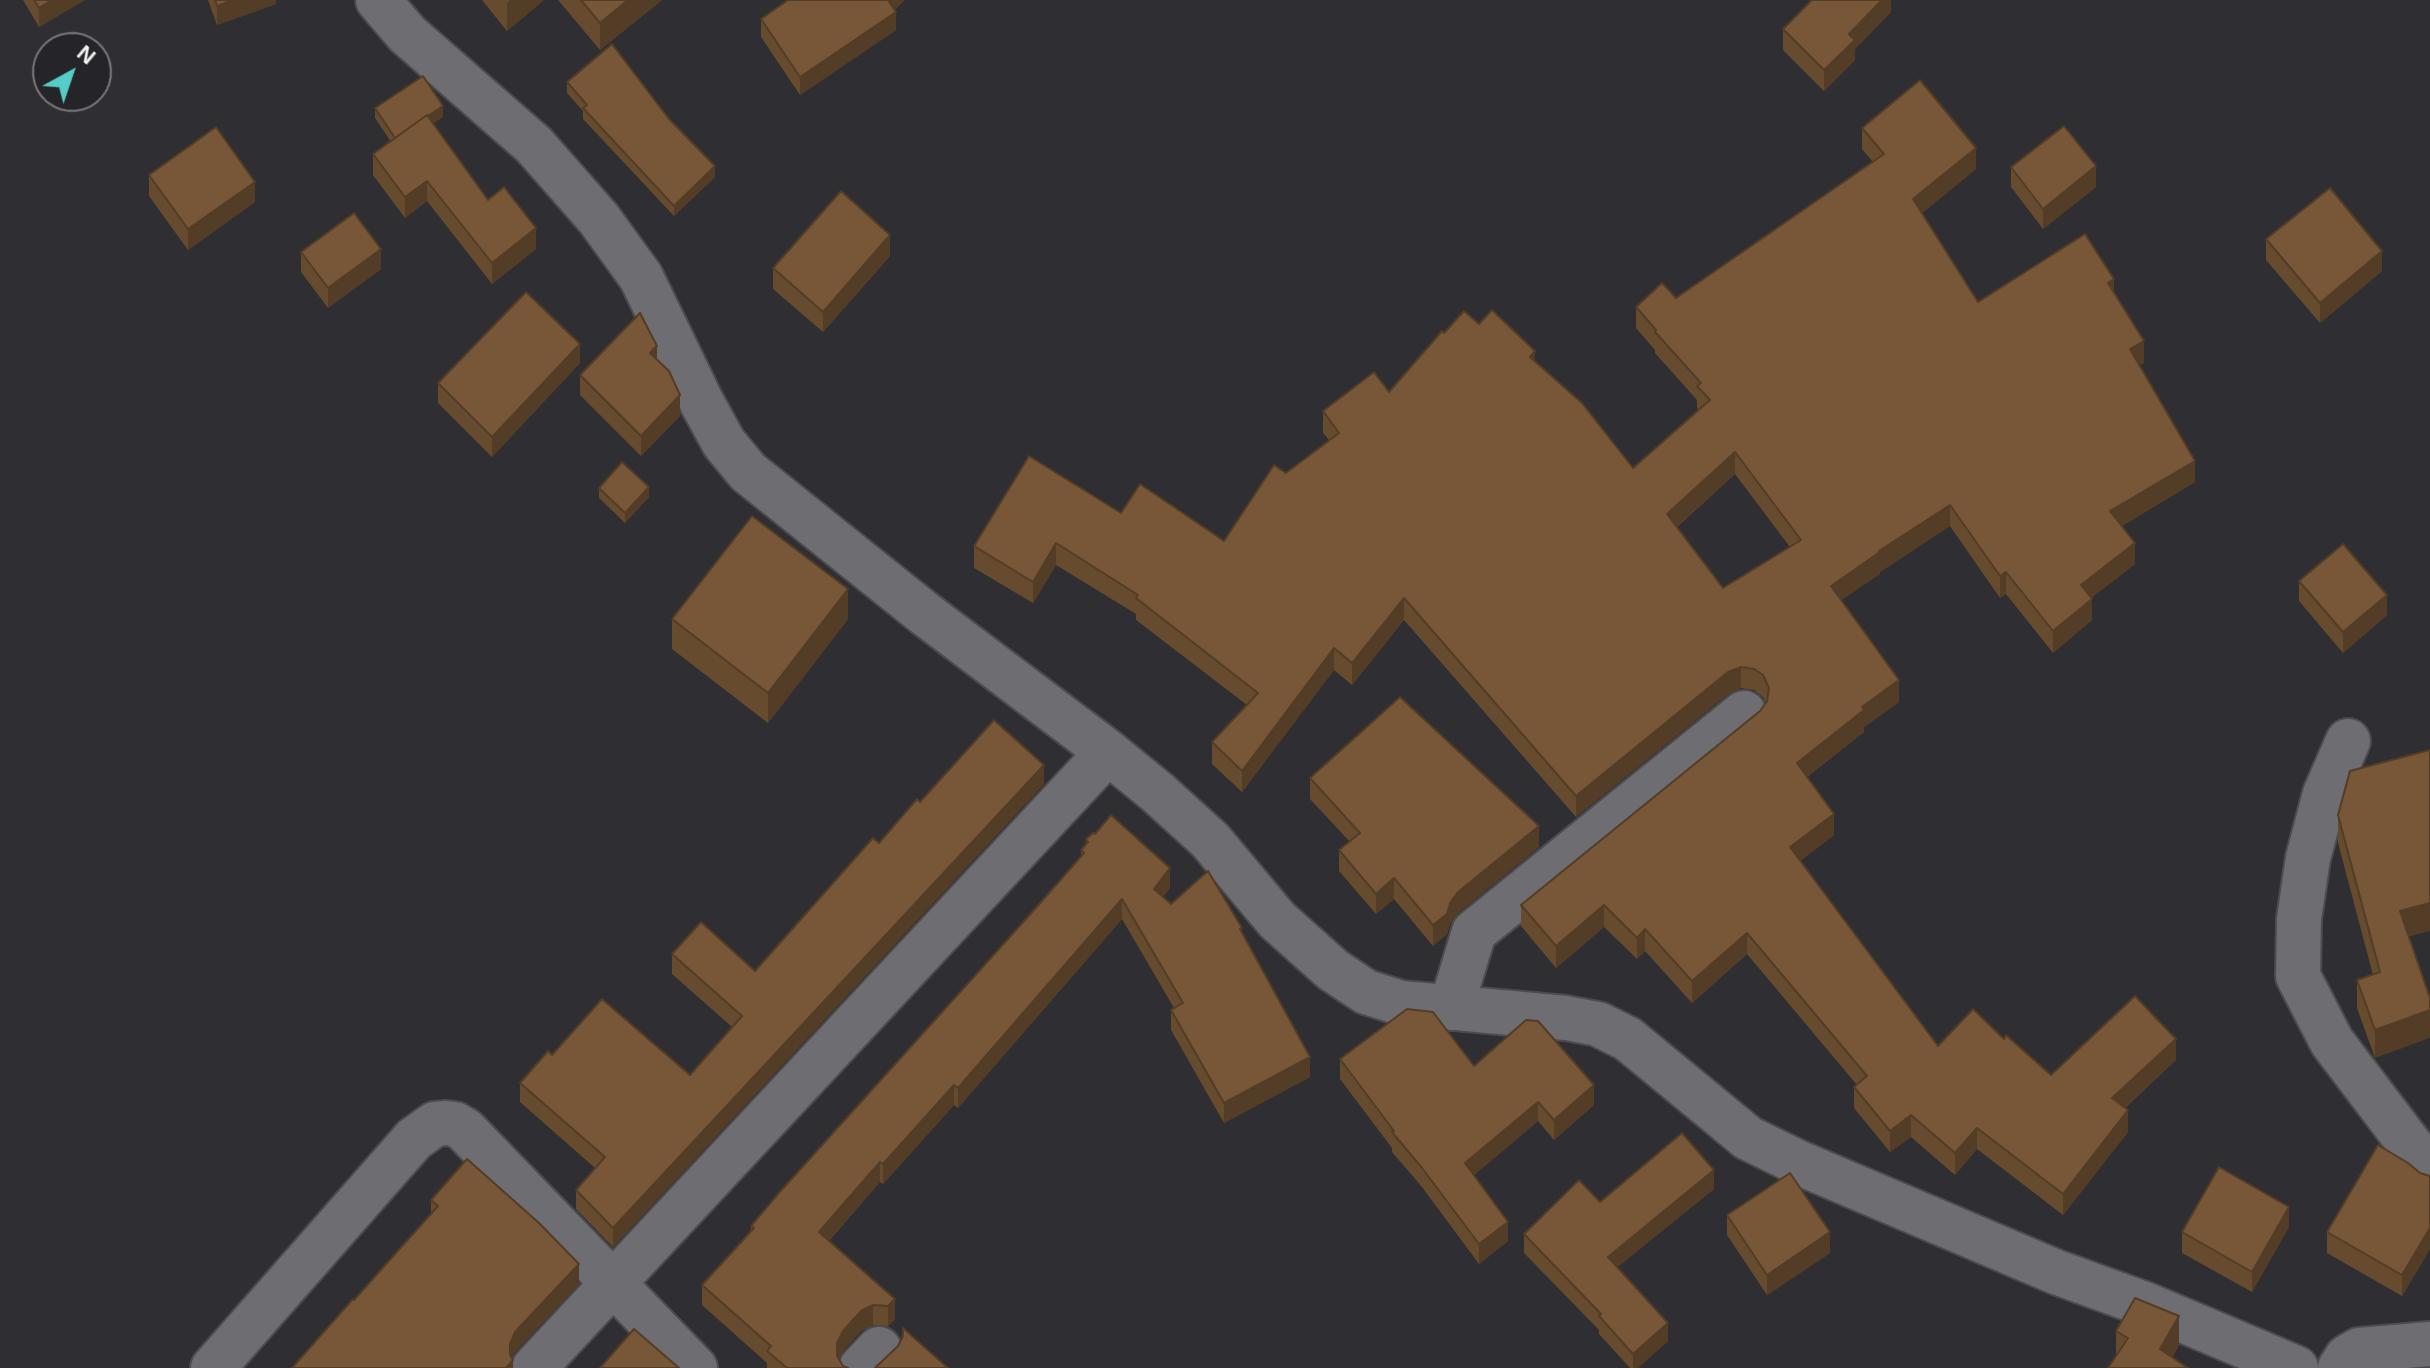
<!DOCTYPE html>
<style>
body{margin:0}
#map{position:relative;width:2430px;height:1368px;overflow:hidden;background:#2f2e32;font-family:Arial,sans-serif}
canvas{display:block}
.north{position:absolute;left:32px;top:32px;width:80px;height:80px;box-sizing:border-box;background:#252428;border:2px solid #77767a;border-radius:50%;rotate:40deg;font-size:22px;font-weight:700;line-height:32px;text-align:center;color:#f2f2f5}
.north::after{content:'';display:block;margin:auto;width:28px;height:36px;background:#54cdc6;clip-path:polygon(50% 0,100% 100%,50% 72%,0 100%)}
</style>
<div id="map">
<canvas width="2430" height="1368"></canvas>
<div class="north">N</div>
</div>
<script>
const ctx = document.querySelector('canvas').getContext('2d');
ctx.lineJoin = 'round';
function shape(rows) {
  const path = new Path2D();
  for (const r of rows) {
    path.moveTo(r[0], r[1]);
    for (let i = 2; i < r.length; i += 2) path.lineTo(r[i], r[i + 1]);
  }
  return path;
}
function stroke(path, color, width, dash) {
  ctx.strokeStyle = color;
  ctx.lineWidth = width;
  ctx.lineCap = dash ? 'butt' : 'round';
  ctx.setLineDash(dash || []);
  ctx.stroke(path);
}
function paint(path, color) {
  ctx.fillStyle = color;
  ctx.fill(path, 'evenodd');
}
const street = shape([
 [378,0,407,34,534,145,599,219,641,277,701,401,724,443,748,472,924,613,1108,752,1157,792,1210,840,1277,920,1333,970,1366,992,1401,1003,1566,1018,1598,1024,1628,1039,1748,1138,1797,1162,2056,1272,2147,1305,2296,1368],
 [2348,741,2325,794,2308,858,2299,919,2298,976,2332,1042,2430,1171],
 [1451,1008,1474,932,1744,713],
 [213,1368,414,1139,435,1124,446,1123,455,1124,465,1130,695,1368],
 [534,1368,1108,752],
 [861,1368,879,1349],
 [2340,1368,2347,1357,2359,1350,2430,1344]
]);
const wall = shape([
 [23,0,85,0,39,27],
 [208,0,276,0,276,4,217,25],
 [482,0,544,0,507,31],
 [558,0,662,0,600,50],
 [1810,0,1891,0,1891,12,1855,49,1855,60,1824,91,1783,50,1783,29,1811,1],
 [895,11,896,30,800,95,761,37,761,19],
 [567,82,669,119,715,177,674,216,583,119,583,111,567,93],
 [375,108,443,117,433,123,488,200,536,249,492,284,427,201,405,218,373,175,373,154,391,142,375,118],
 [1862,128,1976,169,1922,213,1978,302,2114,294,2144,363,2139,365,2195,482,2122,526,2135,564,2091,598,2092,620,2053,653,2006,594,2000,598,1950,526,1880,572,1880,574,1841,600,1899,702,1864,727,1864,732,1807,777,1834,835,1800,861,1938,1046,2004,1039,2051,1075,2176,1060,2125,1108,2128,1132,2063,1215,1977,1149,1955,1175,1911,1137,1890,1152,1854,1108,1854,1087,1857,1085,1747,954,1692,1003,1645,951,1637,959,1604,927,1556,968,1521,926,1521,905,1760,711,1766,703,1763,697,1754,690,1741,688,1728,694,1576,817,1404,620,1352,685,1334,670,1242,792,1212,764,1212,742,1247,705,1136,620,1136,614,1056,565,1033,603,974,568,974,546,1121,513,1224,541,1286,473,1329,440,1323,433,1323,411,1389,392,1444,333,1479,324,1535,362,1633,468,1700,410,1697,408,1697,400,1655,353,1655,350,1636,328,1636,307,1676,298,1873,162,1862,149],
 [1735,474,1790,547,1723,588,1677,527],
 [2011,167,2096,187,2043,229,2011,187],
 [149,175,255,202,188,250,149,196],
 [2266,239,2382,271,2320,323,2266,260],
 [301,252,381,269,328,308,301,272],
 [890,256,823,332,773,289,773,268],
 [657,360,680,416,641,456,580,395,580,375],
 [580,363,492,457,438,403,438,383],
 [599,488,649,497,625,523,599,498],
 [2299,581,2387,615,2343,653,2299,601],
 [672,619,848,619,768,723,672,649],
 [1310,778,1539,847,1458,913,1450,924,1447,934,1433,946,1394,899,1376,914,1339,871,1339,850,1350,842,1310,799],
 [1044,784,613,1247,576,1209,576,1190,595,1168,520,1102,520,1083,552,1055,690,1075,732,1027,672,974,672,954,755,971,920,802],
 [2338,815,2409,937,2375,1058,2357,1008,2357,980,2373,975,2338,843],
 [1086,839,1170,888,1163,897,1171,904,1242,933,1310,1077,1224,1123,1171,1030,1171,1010,1174,1008,1122,919,958,1108,954,1105,883,1184,880,1182,829,1241,895,1299,895,1319,888,1326,873,1325,861,1331,843,1351,839,1358,843,1366,848,1368,767,1368,767,1363,702,1305,702,1285,751,1230,751,1226,1081,856,1081,850,1086,845],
 [1340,1059,1474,1066,1594,1105,1554,1140,1538,1121,1474,1175,1508,1241,1479,1264,1422,1187,1392,1152,1392,1148,1340,1079],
 [2420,1173,2430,1176,2430,1249,2402,1296,2327,1253,2327,1232],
 [1714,1189,1617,1267,1668,1341,1638,1368,1630,1368,1599,1334,1599,1330,1524,1253,1524,1234,1600,1202],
 [431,1200,579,1284,515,1352,512,1358,513,1368,354,1300,431,1214],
 [1727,1215,1830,1253,1767,1295,1727,1235],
 [2289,1227,2252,1292,2182,1253,2182,1232],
 [2116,1331,2179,1346,2116,1356]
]);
const shadedWall = shape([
 [52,0,85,0,39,27,39,8],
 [233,0,276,0,276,4,217,25,217,6],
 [511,0,544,0,507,31,507,3],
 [628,0,662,0,600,50,600,23],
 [888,0,905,0,889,16,896,12,896,30,800,95,800,77],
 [1882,0,1891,0,1891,12,1855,49,1855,60,1824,91,1824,70,1849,34],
 [443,106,443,117,395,149,395,138],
 [1976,148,1976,169,1913,220,1913,199],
 [715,166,715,177,674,216,674,206],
 [2096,166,2096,187,2043,229,2043,209],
 [427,181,427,201,405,218,405,197],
 [255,182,255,202,188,250,188,229],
 [536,228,536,249,492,284,492,263],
 [890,235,890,256,823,332,823,312],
 [381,249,381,269,328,308,328,288],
 [2382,251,2382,271,2320,323,2320,303],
 [2114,279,2114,300,2108,283],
 [2144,341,2144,363,2130,371,2130,349],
 [580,344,580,363,492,457,492,437],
 [657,346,657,367,650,353],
 [1535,351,1535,373,1530,357],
 [680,395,680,416,641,456,641,436],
 [1735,452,1735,474,1667,535,1667,514],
 [2195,461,2195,482,2110,533,2110,511],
 [649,487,649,497,625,523,625,513],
 [1950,505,1950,526,1880,572,1880,574,1831,607,1831,586,1879,551],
 [1056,543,1056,565,1033,603,1033,582],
 [2135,543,2135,564,2081,606,2081,585],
 [2006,572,2006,594,2000,598,2000,576],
 [848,589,848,619,768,723,768,693],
 [2387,595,2387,615,2343,653,2343,632],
 [1404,598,1404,620,1352,685,1352,663],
 [2092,599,2092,620,2053,653,2053,631],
 [1334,648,1334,670,1242,792,1242,771],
 [1741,667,1741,688,1728,694,1576,817,1576,796,1728,672],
 [1899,680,1899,702,1864,727,1864,732,1797,784,1797,763,1862,707],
 [1044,765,1044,784,613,1247,613,1228],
 [1834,814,1834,835,1790,869,1790,847],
 [1539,826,1539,847,1458,913,1450,924,1447,934,1433,946,1433,925,1458,892],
 [1170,868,1170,888,1154,909,1154,889],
 [1394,878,1394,899,1376,914,1376,894],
 [1122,899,1122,919,958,1108,958,1088],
 [2430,903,2430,931,2400,939,2400,911],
 [1604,905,1604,927,1556,968,1556,946],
 [1645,929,1645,951,1637,959,1637,938],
 [1747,933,1747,954,1692,1003,1692,981],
 [2430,1010,2430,1038,2375,1058,2375,1030],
 [2176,1039,2176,1060,2112,1119,2112,1098],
 [1310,1057,1310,1077,1224,1123,1224,1103],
 [954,1085,954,1105,883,1184,883,1164],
 [1594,1085,1594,1105,1554,1140,1554,1120],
 [1538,1102,1538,1121,1465,1183,1465,1163],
 [2128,1110,2128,1132,2063,1215,2063,1194],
 [1911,1115,1911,1137,1890,1152,1890,1131],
 [1977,1128,1977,1149,1955,1175,1955,1153],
 [880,1162,880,1182,819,1252,819,1232],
 [1714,1170,1714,1189,1608,1275,1608,1257],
 [2289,1207,2289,1227,2252,1292,2252,1272],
 [1508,1222,1508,1241,1479,1264,1479,1244],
 [2430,1228,2430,1249,2402,1296,2402,1275],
 [1830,1232,1830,1253,1767,1295,1767,1275],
 [579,1264,579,1284,515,1352,510,1363,510,1344,515,1332],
 [895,1299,895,1319,888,1326,888,1306],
 [873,1305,873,1325,861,1331,843,1351,837,1363,837,1343,843,1331,861,1311],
 [2179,1316,2179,1346,2166,1368,2160,1349],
 [1668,1323,1668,1341,1638,1368,1633,1368,1633,1354],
 [513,1360,513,1368,506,1368]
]);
const building = shape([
 [34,0,52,0,39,8,34,0],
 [215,0,233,0,217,6,215,0],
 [581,0,628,0,600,23,581,0],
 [788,0,888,0,896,12,800,77,761,19,788,0],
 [1812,0,1882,0,1849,34,1855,40,1824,70,1783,29,1812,0],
 [612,44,669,119,715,166,674,206,583,108,587,105,567,82,612,44],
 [423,76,443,106,428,116,427,115,395,138,375,108,423,76],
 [1920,80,1976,148,1913,199,1978,302,2085,234,2114,279,2108,283,2144,341,2130,349,2195,461,2110,511,2135,543,2081,585,2092,599,2053,631,2006,572,2000,576,1950,505,1879,551,1880,552,1831,586,1899,680,1862,707,1864,710,1797,763,1834,814,1790,847,1938,1046,1973,1009,2004,1039,2006,1035,2051,1075,2135,996,2176,1039,2112,1098,2128,1110,2063,1194,1977,1128,1955,1153,1911,1115,1890,1131,1854,1087,1867,1076,1747,933,1692,981,1645,929,1637,938,1604,905,1556,946,1521,905,1760,711,1767,701,1769,688,1763,675,1754,669,1741,667,1728,672,1576,796,1404,598,1352,663,1334,648,1242,771,1212,742,1258,693,1136,598,1138,595,1056,543,1033,582,974,546,1029,456,1121,513,1140,484,1224,541,1274,465,1286,473,1339,433,1323,411,1374,372,1389,392,1442,331,1444,333,1464,311,1479,324,1492,310,1535,351,1530,357,1582,403,1633,468,1710,400,1697,386,1701,383,1655,332,1656,330,1636,307,1662,283,1676,298,1884,154,1862,128,1920,80],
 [1735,452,1801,540,1723,588,1667,514,1735,452],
 [427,115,488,200,504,187,536,228,492,263,427,181,405,197,373,154,427,115],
 [2064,126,2096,166,2043,209,2011,167,2064,126],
 [216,127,255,182,188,229,149,175,216,127],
 [2330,188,2382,251,2320,303,2266,239,2330,188],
 [841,191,890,235,823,312,773,268,841,191],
 [354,213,381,249,328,288,301,252,354,213],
 [526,292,580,344,492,437,438,383,526,292],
 [640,313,657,346,650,353,669,371,680,395,641,436,580,375,640,313],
 [622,462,649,487,625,513,599,488,622,462],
 [752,516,848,589,768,693,672,619,752,516],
 [2343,544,2387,595,2343,632,2299,581,2343,544],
 [1400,697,1539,826,1458,892,1450,903,1447,914,1433,925,1394,878,1376,894,1339,850,1360,833,1310,778,1400,697],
 [994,720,1044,765,613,1228,576,1190,605,1157,520,1083,548,1051,552,1055,602,999,690,1075,742,1016,672,954,701,922,755,971,873,838,879,843,917,799,920,802,994,720],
 [2430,750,2430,903,2400,911,2430,998,2430,1010,2375,1030,2357,980,2380,972,2338,815,2350,771,2430,750],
 [1111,815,1170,868,1154,889,1171,904,1208,871,1242,928,1240,929,1310,1057,1224,1103,1171,1010,1183,1003,1122,899,958,1088,954,1085,883,1164,880,1162,819,1232,895,1299,888,1306,873,1305,861,1311,843,1331,837,1343,837,1356,843,1366,848,1368,787,1368,767,1351,771,1346,702,1285,754,1228,751,1226,778,1194,1035,909,1084,853,1081,850,1088,842,1086,839,1093,833,1095,834,1111,815],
 [1407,1009,1433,1012,1474,1066,1526,1020,1538,1021,1594,1085,1554,1120,1538,1102,1465,1163,1508,1222,1479,1244,1422,1168,1392,1132,1394,1131,1340,1059,1407,1009],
 [1682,1133,1714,1170,1608,1257,1668,1323,1633,1354,1599,1316,1601,1314,1524,1234,1579,1180,1600,1202,1682,1133],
 [2378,1145,2408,1163,2420,1173,2430,1176,2430,1228,2402,1275,2327,1232,2378,1145],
 [467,1159,539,1223,579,1264,515,1332,510,1344,510,1355,513,1360,506,1368,292,1368,353,1299,354,1300,438,1206,431,1200,467,1159],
 [2219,1167,2289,1207,2252,1272,2182,1232,2219,1167],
 [1790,1173,1830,1232,1767,1275,1727,1215,1790,1173],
 [2135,1298,2179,1316,2160,1349,2188,1368,2108,1368,2128,1338,2116,1331,2135,1298],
 [903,1328,948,1368,875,1368,898,1346,903,1336,903,1328],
 [634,1329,679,1368,600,1368,634,1329]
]);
stroke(street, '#4c4b4f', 48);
stroke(street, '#6e6d72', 44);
paint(wall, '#664b2f');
paint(shadedWall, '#533d26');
paint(building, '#775737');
stroke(building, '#533d26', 2);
</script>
